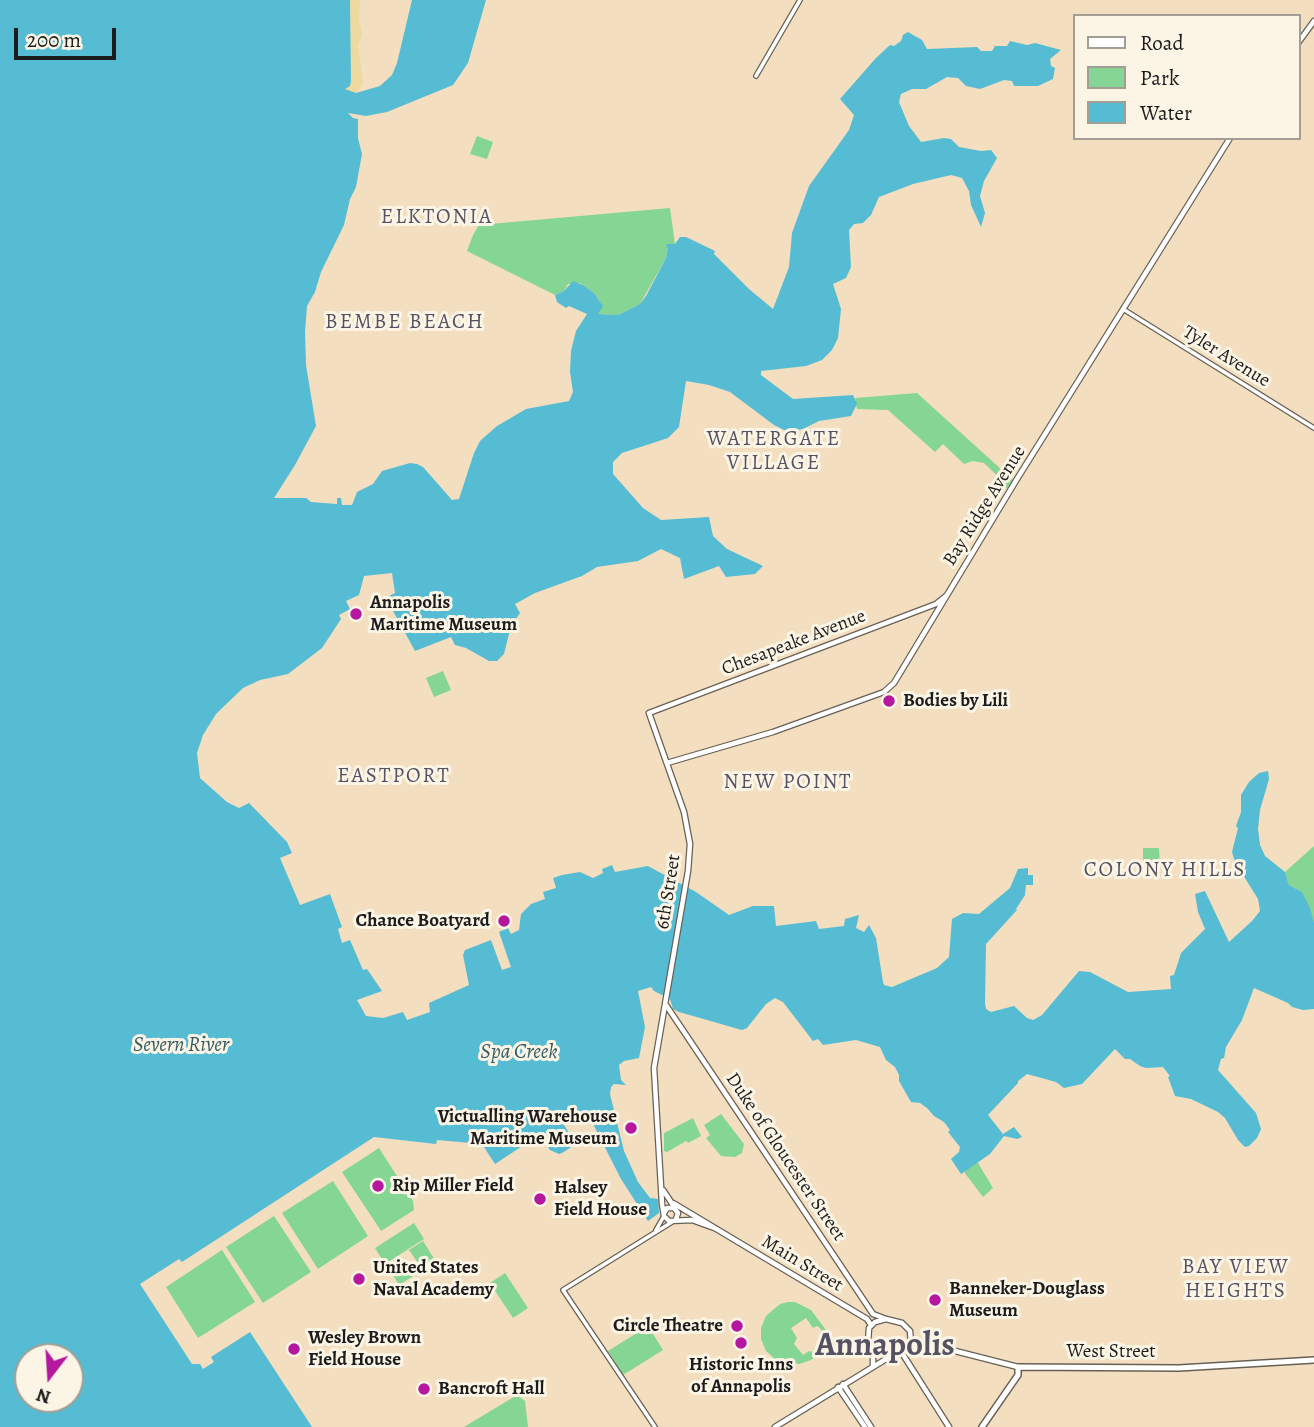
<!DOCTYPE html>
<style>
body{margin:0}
#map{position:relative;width:1314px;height:1427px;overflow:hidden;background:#f3dec0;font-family:Alegreya,serif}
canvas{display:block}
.legend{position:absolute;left:1073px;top:14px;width:228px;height:126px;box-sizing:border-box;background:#fcf5e5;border:2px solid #a29e95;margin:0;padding:9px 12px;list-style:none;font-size:21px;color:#1c1c1c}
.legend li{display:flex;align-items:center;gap:14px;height:35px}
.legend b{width:35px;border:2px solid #a29e95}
.north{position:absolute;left:14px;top:1343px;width:70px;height:70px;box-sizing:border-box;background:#fcf5e5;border:2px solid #a29e95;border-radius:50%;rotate:197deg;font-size:19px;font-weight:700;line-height:28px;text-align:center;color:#1c1c1c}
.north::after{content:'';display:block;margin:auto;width:24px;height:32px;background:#b5179e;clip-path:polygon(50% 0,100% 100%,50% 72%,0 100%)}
.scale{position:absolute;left:14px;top:28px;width:102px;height:32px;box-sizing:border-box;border:4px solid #1c1c1c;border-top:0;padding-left:9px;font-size:21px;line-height:24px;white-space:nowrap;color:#1c1c1c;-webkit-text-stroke:5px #fcf5e5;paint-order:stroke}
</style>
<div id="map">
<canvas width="1314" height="1427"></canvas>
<ul class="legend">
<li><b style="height:9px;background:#fff"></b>Road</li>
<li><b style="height:19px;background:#85d594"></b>Park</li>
<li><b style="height:19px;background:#55bcd3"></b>Water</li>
</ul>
<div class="north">N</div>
<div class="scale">200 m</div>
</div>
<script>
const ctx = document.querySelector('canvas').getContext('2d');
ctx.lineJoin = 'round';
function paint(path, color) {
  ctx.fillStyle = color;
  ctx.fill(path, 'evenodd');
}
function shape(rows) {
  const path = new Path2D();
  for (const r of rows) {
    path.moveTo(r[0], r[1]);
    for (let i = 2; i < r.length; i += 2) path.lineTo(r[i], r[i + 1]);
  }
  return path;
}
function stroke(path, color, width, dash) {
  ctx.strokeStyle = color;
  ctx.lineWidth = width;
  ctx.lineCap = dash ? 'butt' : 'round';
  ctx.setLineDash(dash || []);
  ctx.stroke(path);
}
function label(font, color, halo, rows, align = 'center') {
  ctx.font = font + ' Alegreya,serif';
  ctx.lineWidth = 6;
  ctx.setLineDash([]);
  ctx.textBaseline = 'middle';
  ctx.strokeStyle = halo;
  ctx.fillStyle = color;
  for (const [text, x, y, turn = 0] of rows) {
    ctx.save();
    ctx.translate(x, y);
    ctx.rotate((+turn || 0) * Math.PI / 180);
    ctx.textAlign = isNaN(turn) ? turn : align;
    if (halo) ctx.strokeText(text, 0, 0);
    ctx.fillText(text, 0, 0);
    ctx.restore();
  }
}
const green = shape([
 [477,136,493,142,487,159,470,154],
 [670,208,675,244,668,249,666,258,640,304,618,315,598,314,601,303,594,293,580,283,568,284,564,291,555,295,467,251,473,235,479,225],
 [917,393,1013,480,1007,489,1003,481,984,463,973,461,964,464,943,444,935,452,888,410,857,409,855,398],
 [443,671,451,690,434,697,426,678],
 [1314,846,1314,923,1302,892,1289,885,1285,872],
 [1143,848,1159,848,1160,867,1143,867],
 [721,1114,744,1144,742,1153,735,1157,721,1156,706,1138,710,1135,704,1125],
 [693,1118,701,1136,688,1143,686,1141,667,1152,664,1151,664,1133],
 [379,1148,413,1201,414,1210,381,1231,342,1172],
 [973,1163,978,1163,993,1188,983,1197,964,1172],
 [333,1181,368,1236,318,1269,282,1213],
 [274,1216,311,1272,263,1303,226,1247],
 [414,1223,424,1239,385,1264,375,1248],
 [423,1241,435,1260,422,1269,409,1250],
 [222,1250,255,1302,198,1338,166,1287],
 [400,1256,413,1276,399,1285,387,1265],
 [505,1273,528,1308,513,1318,490,1283],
 [788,1302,795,1302,811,1310,826,1330,826,1340,821,1352,811,1360,799,1364,775,1359,766,1351,761,1339,761,1328,766,1316,780,1304],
 [806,1318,813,1328,817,1326,820,1328,826,1340,811,1352,809,1351,803,1355,794,1344,797,1338,791,1328],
 [648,1326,663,1350,623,1375,608,1351],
 [517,1395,525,1401,528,1427,464,1427]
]);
const sand = shape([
 [350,0,360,0,359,19,362,35,358,46,363,80,362,86,356,93,344,89,350,86,351,81]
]);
const water = shape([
 [0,0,350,0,351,81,350,86,345,89,356,93,380,86,392,75,397,63,412,0,486,0,468,63,453,85,387,112,366,116,348,113,353,118,358,119,358,138,362,154,356,187,350,199,344,225,321,272,315,292,307,306,305,332,306,365,316,426,295,465,274,498,306,498,311,502,337,504,337,498,341,498,342,505,352,505,357,492,373,484,382,471,410,463,417,464,423,467,452,500,459,499,474,453,480,441,497,426,526,409,569,401,573,392,570,372,571,351,576,331,587,314,569,306,566,308,557,302,555,295,564,291,573,281,583,285,594,293,603,306,598,314,618,315,640,304,646,296,666,258,668,249,666,244,675,244,680,237,686,237,715,251,714,254,749,289,773,309,789,267,792,233,809,186,849,130,854,115,840,99,876,58,890,45,894,46,901,41,903,35,908,32,922,40,927,49,977,47,981,51,992,51,995,46,1007,46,1010,41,1027,45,1035,43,1061,50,1050,59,1051,66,1055,68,1053,79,1038,86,1014,86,1012,81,1004,80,980,89,966,86,958,78,947,77,926,89,912,89,901,94,899,102,909,126,921,142,944,138,951,139,959,147,981,151,991,150,997,158,984,181,980,196,985,213,981,227,971,205,969,191,962,178,951,175,913,184,879,197,871,215,863,223,854,224,849,230,851,267,846,278,833,284,841,309,838,338,832,350,822,360,806,366,761,371,761,375,793,399,853,395,857,404,851,416,819,421,803,429,788,432,774,425,730,392,709,385,686,381,679,427,668,438,622,453,613,462,613,474,643,508,661,520,709,517,713,536,727,549,763,566,755,574,726,577,719,566,684,579,680,558,661,549,638,561,597,567,582,576,535,593,515,604,520,613,511,626,504,654,497,661,489,661,466,648,455,645,451,637,415,651,392,609,389,596,395,593,392,573,364,576,359,595,346,601,350,609,339,615,341,619,322,648,288,674,260,680,243,688,216,714,203,735,197,753,200,778,227,802,239,808,249,803,287,842,292,853,280,858,300,905,330,894,342,927,338,929,342,943,350,940,363,970,367,969,382,991,357,1000,366,1016,383,1018,403,1012,407,1020,430,1012,429,1003,469,985,463,955,465,950,491,940,502,970,511,967,499,932,508,928,511,934,519,930,521,914,531,904,545,899,543,892,556,888,553,878,562,875,580,872,593,878,603,873,602,869,612,865,615,872,648,866,696,892,729,915,753,906,774,906,776,926,816,921,819,929,844,926,845,919,859,915,856,928,864,932,869,925,876,938,883,982,884,985,892,987,937,968,949,957,952,919,963,913,979,914,1010,888,1018,869,1028,868,1028,875,1033,875,1033,885,1026,885,1025,895,1016,909,1017,910,986,944,985,1003,986,1009,991,1012,1014,1006,1027,1018,1033,1020,1042,1015,1079,971,1090,972,1128,992,1171,989,1170,976,1174,975,1181,953,1205,929,1198,912,1195,894,1205,891,1229,942,1252,921,1260,911,1258,899,1235,862,1232,852,1238,828,1236,826,1241,812,1241,795,1249,782,1259,773,1268,771,1269,779,1260,810,1258,829,1260,845,1265,856,1285,872,1289,885,1302,892,1310,908,1314,923,1314,1009,1303,1010,1292,1007,1288,1003,1254,988,1242,1020,1226,1047,1224,1058,1221,1059,1218,1070,1256,1113,1261,1129,1257,1138,1249,1146,1245,1147,1238,1140,1225,1118,1218,1112,1191,1099,1175,1096,1168,1077,1170,1076,1163,1067,1146,1068,1140,1066,1130,1059,1125,1059,1115,1049,1082,1084,1064,1088,1056,1082,1027,1074,1018,1081,1018,1083,988,1115,1003,1134,1014,1127,1022,1137,1017,1139,1004,1136,990,1154,961,1174,951,1159,959,1152,960,1147,948,1132,950,1130,944,1122,934,1116,927,1108,920,1103,911,1102,899,1081,899,1075,895,1067,886,1060,880,1047,856,1040,823,1045,818,1039,813,1041,783,1002,775,998,766,1004,747,1028,742,1030,679,1012,673,1009,670,999,654,991,651,987,638,991,645,1027,639,1058,624,1061,619,1065,621,1080,626,1085,614,1084,611,1087,610,1094,624,1151,638,1182,650,1198,658,1199,659,1213,648,1221,621,1179,589,1116,594,1111,564,1125,576,1144,562,1153,559,1154,550,1150,539,1135,495,1164,482,1144,437,1140,436,1144,374,1137,182,1262,179,1259,140,1284,192,1364,200,1364,203,1369,214,1362,211,1357,250,1332,312,1427,0,1427],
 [28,1357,70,1357,70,1399,28,1399]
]);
const tertiary = shape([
 [756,76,800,0],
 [1123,309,1314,428],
 [656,1230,664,1216],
 [655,1427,563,1290,672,1222]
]);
const secondary = shape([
 [1298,43,1314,21],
 [667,763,773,732,884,692,894,683,1017,479,1230,138],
 [666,1005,873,1314,886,1319],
 [663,1190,673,1205],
 [673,1203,867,1319,871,1325],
 [664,1213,667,1208,674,1208,678,1213,676,1219],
 [717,1229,692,1220,669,1221,664,1216,662,1204,654,1068,688,871,690,844,684,812,649,713,936,604,946,596],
 [886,1319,902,1323,910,1331,911,1343,902,1353,885,1355,873,1348,868,1342,869,1328,875,1322,886,1319],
 [912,1340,1018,1367],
 [902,1353,949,1427],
 [873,1366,873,1349],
 [843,1384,871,1427],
 [838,1387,865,1427],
 [775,1427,891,1356]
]);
const primary = shape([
 [982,1427,1018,1375,1018,1367,1179,1368,1314,1360]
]);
const markers = [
 [356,614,7,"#b5179e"],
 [889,701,7,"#b5179e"],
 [504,921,7,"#b5179e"],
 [631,1128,7,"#b5179e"],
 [378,1186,7,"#b5179e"],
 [540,1199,7,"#b5179e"],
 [359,1279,7,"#b5179e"],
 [935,1300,7,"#b5179e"],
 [737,1326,7,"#b5179e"],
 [741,1343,7,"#b5179e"],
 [294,1349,7,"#b5179e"],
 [424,1389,7,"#b5179e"]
];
const streetNames = [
 ["Tyler Avenue",1226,357,32],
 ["Bay Ridge Avenue",985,506,-58],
 ["Chesapeake Avenue",794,643,-21],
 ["6th Street",669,892,-81],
 ["Duke of Gloucester Street",785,1157,56],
 ["Main Street",802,1264,31],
 ["West Street",1111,1352]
];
const poiNames = [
 ["Annapolis",370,603],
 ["Maritime Museum",370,625],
 ["Bodies by Lili",903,701],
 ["Chance Boatyard",490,921,"right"],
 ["Victualling Warehouse",617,1117,"right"],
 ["Maritime Museum",617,1139,"right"],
 ["Rip Miller Field",392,1186],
 ["Halsey",554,1188],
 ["Field House",554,1210],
 ["United States",373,1268],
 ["Naval Academy",373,1290],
 ["Banneker-Douglass",949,1289],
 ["Museum",949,1311],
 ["Circle Theatre",723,1326,"right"],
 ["Wesley Brown",308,1338],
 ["Field House",308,1360],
 ["Historic Inns",741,1365,"center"],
 ["of Annapolis",741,1387,"center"],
 ["Bancroft Hall",438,1389]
];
const neighbourhoodNames = [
 ["ELKTONIA",437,218],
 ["BEMBE BEACH",405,323],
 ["WATERGATE",774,440],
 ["VILLAGE",774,464],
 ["EASTPORT",394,777],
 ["NEW POINT",788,783],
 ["COLONY HILLS",1165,871],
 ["BAY VIEW",1236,1268],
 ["HEIGHTS",1236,1292]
];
const waterNames = [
 ["Severn River",181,1046],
 ["Spa Creek",519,1053]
];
const townNames = [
 ["Annapolis",885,1347]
];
paint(green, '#85d594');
paint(sand, '#eeda9e');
paint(water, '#55bcd3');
stroke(tertiary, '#676055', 6);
stroke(secondary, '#676055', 7);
stroke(primary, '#676055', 8);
stroke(tertiary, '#fff', 3.5);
stroke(secondary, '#fff', 4.5);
stroke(primary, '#fff', 5);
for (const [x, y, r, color] of markers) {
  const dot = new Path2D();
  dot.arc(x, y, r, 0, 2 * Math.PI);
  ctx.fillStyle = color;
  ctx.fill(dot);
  stroke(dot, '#fcf5e5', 2.5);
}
label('19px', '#1c1c1c', '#fcf5e5', streetNames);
label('bold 19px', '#1c1c1c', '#fcf5e5', poiNames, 'left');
ctx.letterSpacing = '2px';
label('21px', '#555263', '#fcf5e5', neighbourhoodNames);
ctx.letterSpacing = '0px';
label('italic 21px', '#335c65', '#fcf5e5', waterNames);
label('bold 33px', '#555263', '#fcf5e5', townNames);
</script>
